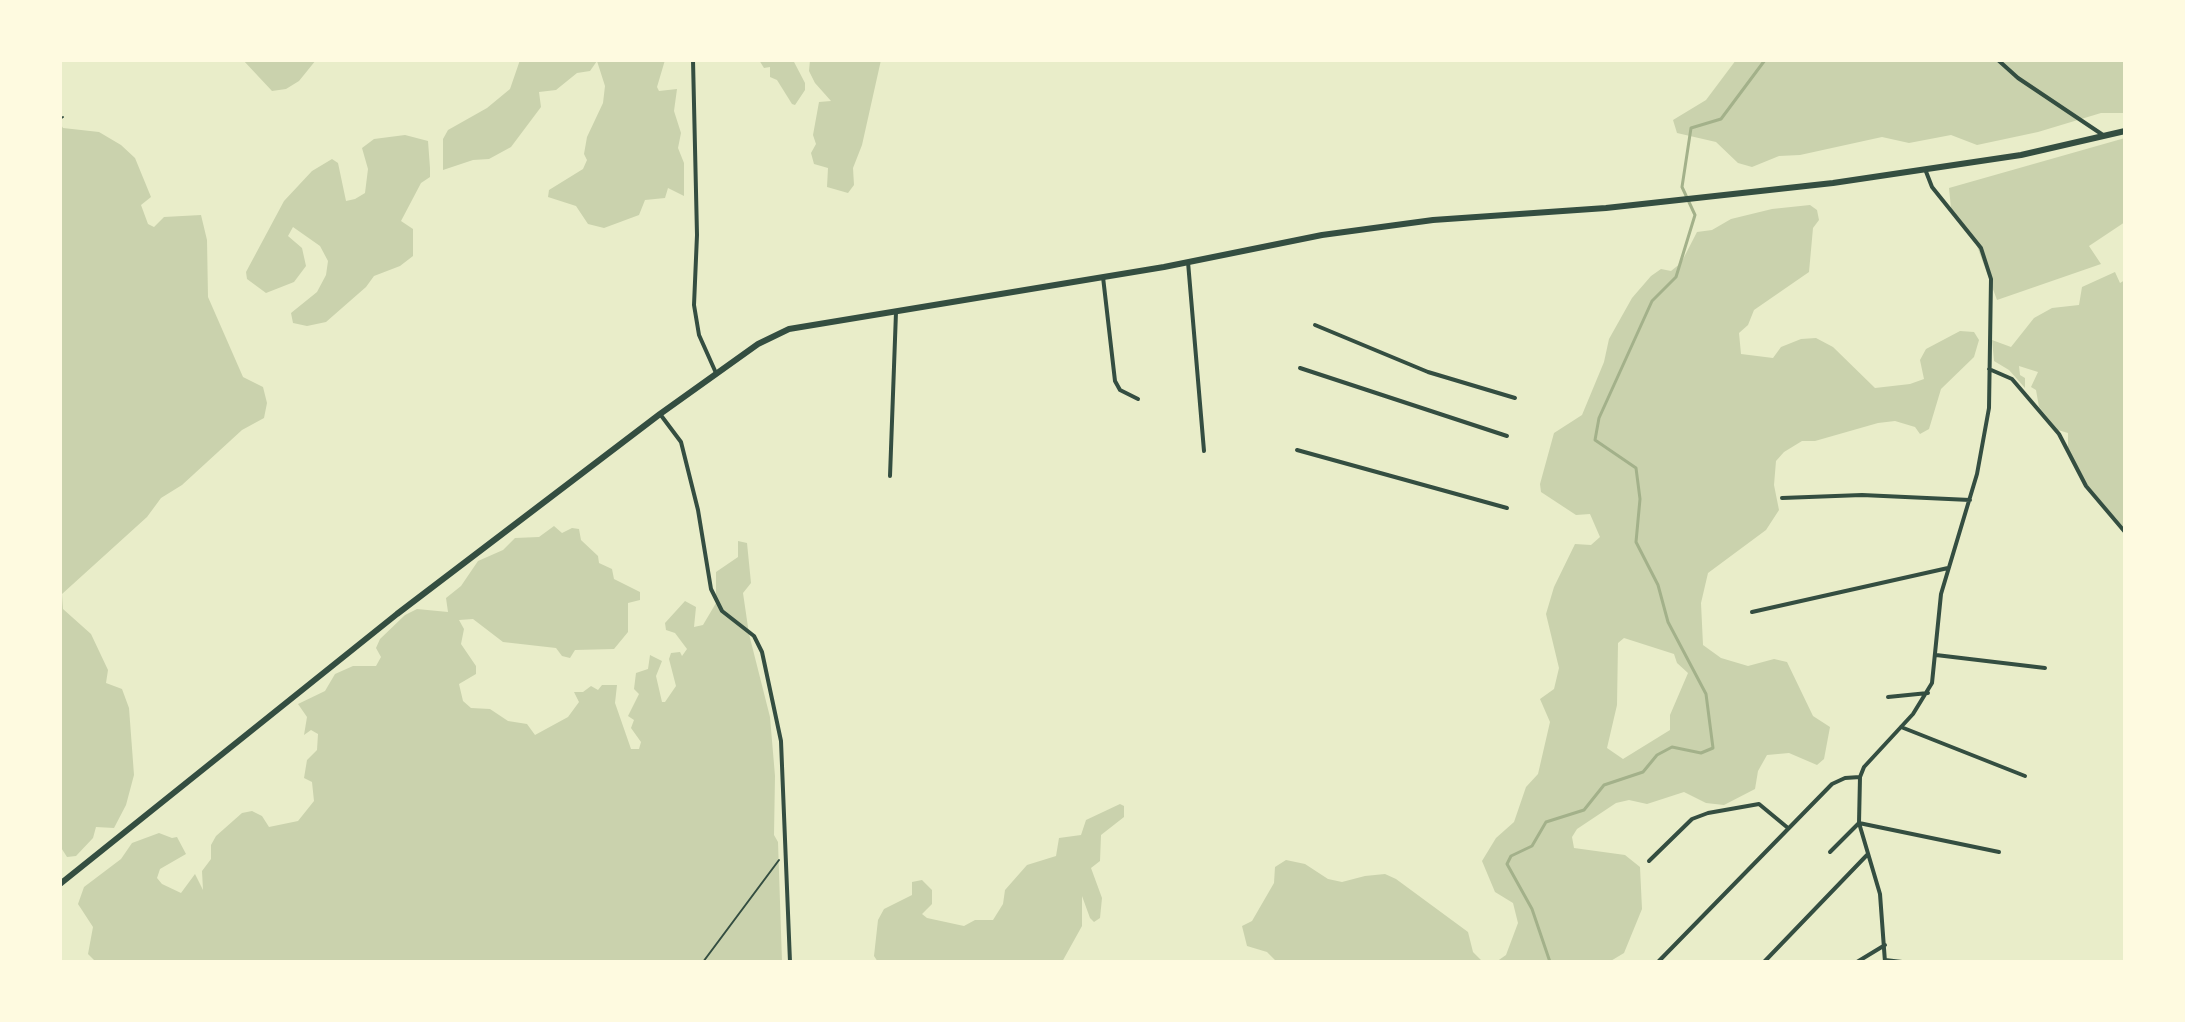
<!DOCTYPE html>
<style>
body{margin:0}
#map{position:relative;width:2185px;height:1022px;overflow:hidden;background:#e9edc9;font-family:"DejaVu Sans",sans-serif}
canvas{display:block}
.frame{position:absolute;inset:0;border:62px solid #fefae0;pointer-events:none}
</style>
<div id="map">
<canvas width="2185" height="1022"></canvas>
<div class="frame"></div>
</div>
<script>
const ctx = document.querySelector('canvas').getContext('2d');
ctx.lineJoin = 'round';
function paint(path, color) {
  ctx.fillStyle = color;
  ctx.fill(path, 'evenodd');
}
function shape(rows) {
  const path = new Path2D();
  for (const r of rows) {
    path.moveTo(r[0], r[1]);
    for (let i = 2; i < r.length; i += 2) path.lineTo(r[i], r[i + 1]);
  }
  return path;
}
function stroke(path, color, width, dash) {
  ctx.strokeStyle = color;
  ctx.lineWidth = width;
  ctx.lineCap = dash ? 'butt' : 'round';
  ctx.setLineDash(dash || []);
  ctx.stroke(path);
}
const green = shape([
 [243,60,316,60,299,81,286,89,272,91],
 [520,60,665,60,657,87,659,91,677,89,674,111,681,133,678,148,684,163,684,196,668,188,665,198,645,200,639,215,604,228,588,224,576,206,548,197,549,190,583,169,587,160,584,154,587,137,603,103,605,86,597,61,590,71,577,73,556,90,539,92,541,107,511,147,489,159,473,160,443,170,443,139,448,130,487,108,510,89],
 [759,60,793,60,805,83,805,90,795,105,792,104,777,80,770,77,770,67,764,68],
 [810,60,881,60,862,145,853,168,854,185,848,193,827,187,828,168,814,164,811,153,816,144,813,135,819,102,831,101,815,83,809,71],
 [1736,60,2125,60,2125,113,2101,113,2038,132,1977,145,1951,135,1909,143,1882,137,1800,155,1779,156,1752,167,1738,163,1716,142,1677,133,1673,120,1706,100],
 [60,123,63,128,99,132,121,145,135,158,151,197,141,205,148,224,154,227,164,217,201,215,207,240,208,297,243,377,263,387,267,403,264,418,242,430,182,485,161,498,147,517,62,594,63,609,91,634,108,670,106,683,122,689,129,708,134,775,126,805,114,828,96,827,93,838,76,856,67,857,60,846],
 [405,135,428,141,430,168,430,177,421,183,401,221,413,229,413,256,400,266,374,276,366,287,326,322,307,326,293,323,291,313,317,292,326,275,328,261,320,246,293,227,288,236,302,248,306,266,294,282,266,293,247,279,246,272,284,201,312,171,332,159,338,163,346,201,355,199,365,193,368,169,362,148,374,139],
 [2125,138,2125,222,2089,246,2101,264,1997,300,1974,238,1951,208,1949,188],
 [1810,205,1817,210,1819,220,1813,228,1809,272,1754,310,1748,325,1739,333,1741,354,1773,358,1781,347,1801,339,1816,338,1833,347,1875,388,1910,384,1924,379,1920,360,1926,349,1960,331,1974,332,1979,340,1974,357,1941,389,1929,429,1920,434,1915,427,1895,421,1878,423,1815,441,1802,441,1784,452,1776,461,1774,485,1779,510,1766,530,1708,573,1701,603,1703,645,1721,658,1748,666,1774,659,1787,662,1813,716,1830,727,1824,759,1817,765,1789,753,1767,755,1758,771,1755,789,1724,805,1706,803,1684,792,1647,804,1629,800,1616,803,1577,829,1572,837,1574,848,1625,855,1640,867,1642,909,1624,953,1609,962,1496,962,1506,955,1518,923,1513,903,1495,892,1482,861,1496,838,1514,822,1526,787,1538,774,1550,722,1540,699,1554,689,1559,668,1546,614,1554,587,1575,544,1591,545,1600,537,1590,514,1576,515,1541,492,1540,484,1554,433,1582,415,1604,362,1609,339,1632,298,1651,276,1661,269,1671,271,1681,263,1697,232,1712,230,1731,219,1772,209],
 [1624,638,1674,654,1677,663,1688,673,1670,715,1670,730,1623,759,1607,748,1617,705,1618,643],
 [2115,272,2120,283,2125,280,2125,529,2087,485,2068,448,2068,433,2058,430,2039,407,2036,390,2031,387,2038,372,2019,366,2020,375,2025,378,2025,388,2009,370,1994,361,1992,340,2011,347,2034,318,2052,308,2079,305,2082,287],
 [554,526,562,533,572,528,579,529,581,540,598,556,599,563,612,569,614,579,640,592,640,600,628,603,628,632,614,649,575,650,570,658,562,656,556,648,503,642,473,619,459,620,464,629,461,644,476,666,476,674,459,684,463,701,471,708,490,709,508,721,527,724,535,735,568,717,579,702,574,692,583,692,591,686,598,690,602,685,617,685,615,703,631,749,639,749,641,742,631,728,634,720,628,716,639,694,634,689,636,673,648,669,650,655,662,661,656,676,662,702,665,702,676,686,669,659,671,653,680,652,682,656,687,649,675,633,666,630,665,623,685,601,696,607,694,627,703,625,716,603,716,572,738,557,738,541,747,543,751,583,743,593,749,634,770,717,775,776,774,835,778,842,782,962,96,962,88,954,93,927,78,904,84,887,121,859,132,843,159,833,172,838,177,837,186,854,160,869,157,878,162,884,181,893,195,874,203,890,202,871,211,859,211,845,216,836,242,813,252,811,262,816,269,827,298,821,314,801,312,782,304,778,307,760,317,750,318,734,311,730,304,735,307,717,298,704,325,691,335,674,353,666,376,666,381,657,376,648,380,639,405,615,417,609,448,612,446,598,461,586,478,561,503,550,515,538,539,537],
 [1120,804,1124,806,1124,817,1101,835,1100,861,1091,868,1102,898,1100,918,1094,922,1090,918,1082,896,1082,926,1062,962,878,962,874,956,878,920,884,909,912,895,912,882,922,880,932,890,932,904,922,914,927,918,964,926,975,920,993,920,1003,904,1005,890,1027,865,1056,856,1059,838,1081,835,1086,820],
 [1286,860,1305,864,1328,879,1342,882,1365,876,1385,874,1396,879,1468,932,1473,952,1483,962,1277,962,1267,952,1247,946,1242,926,1252,921,1274,883,1275,867]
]);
const stream = shape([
 [1550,962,1532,909,1507,864,1511,856,1532,846,1546,822,1584,810,1604,785,1643,772,1657,755,1672,747,1701,753,1713,748,1706,694,1668,622,1658,585,1636,542,1640,499,1636,468,1595,440,1599,418,1652,301,1676,277,1695,215,1682,187,1691,128,1721,119,1765,60]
]);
const path = shape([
 [60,119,63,117],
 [703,962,779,860]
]);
const minor = shape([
 [693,60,697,235,694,305,699,335,716,373],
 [1998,60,2018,78,2103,135],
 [1188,262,1204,451],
 [1103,277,1115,381,1120,390,1138,399],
 [1315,325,1428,372,1515,398],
 [1300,368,1507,436],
 [1989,369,2012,379,2059,434,2086,486,2125,532],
 [660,414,681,442,698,510,711,589,722,611,754,636,762,652,781,741,790,962],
 [1297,450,1507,508],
 [890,476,896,312],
 [1782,498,1862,495,1970,500],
 [1752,612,1948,568],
 [1936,655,2045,668],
 [1888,697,1928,693],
 [1901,727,2025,776],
 [1830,852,1859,823,1999,852],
 [1649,861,1692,819,1708,813,1759,804,1788,828],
 [1885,960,1902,962],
 [1658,962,1832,784,1845,778,1860,777],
 [1764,962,1867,855],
 [1857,962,1885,945],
 [1885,962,1880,894,1859,823,1860,777,1864,767,1913,714,1932,683,1941,594,1977,474,1989,408,1991,279,1981,248,1932,187,1925,169]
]);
const secondary = shape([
 [60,884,397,614,660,414,758,344,789,329,1164,267,1322,235,1433,220,1606,208,1833,183,2021,155,2125,131]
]);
paint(green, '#cad2ad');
stroke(stream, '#a3b18a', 3);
stroke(path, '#344e41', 2);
stroke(minor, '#344e41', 4);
stroke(secondary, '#344e41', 6);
</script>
